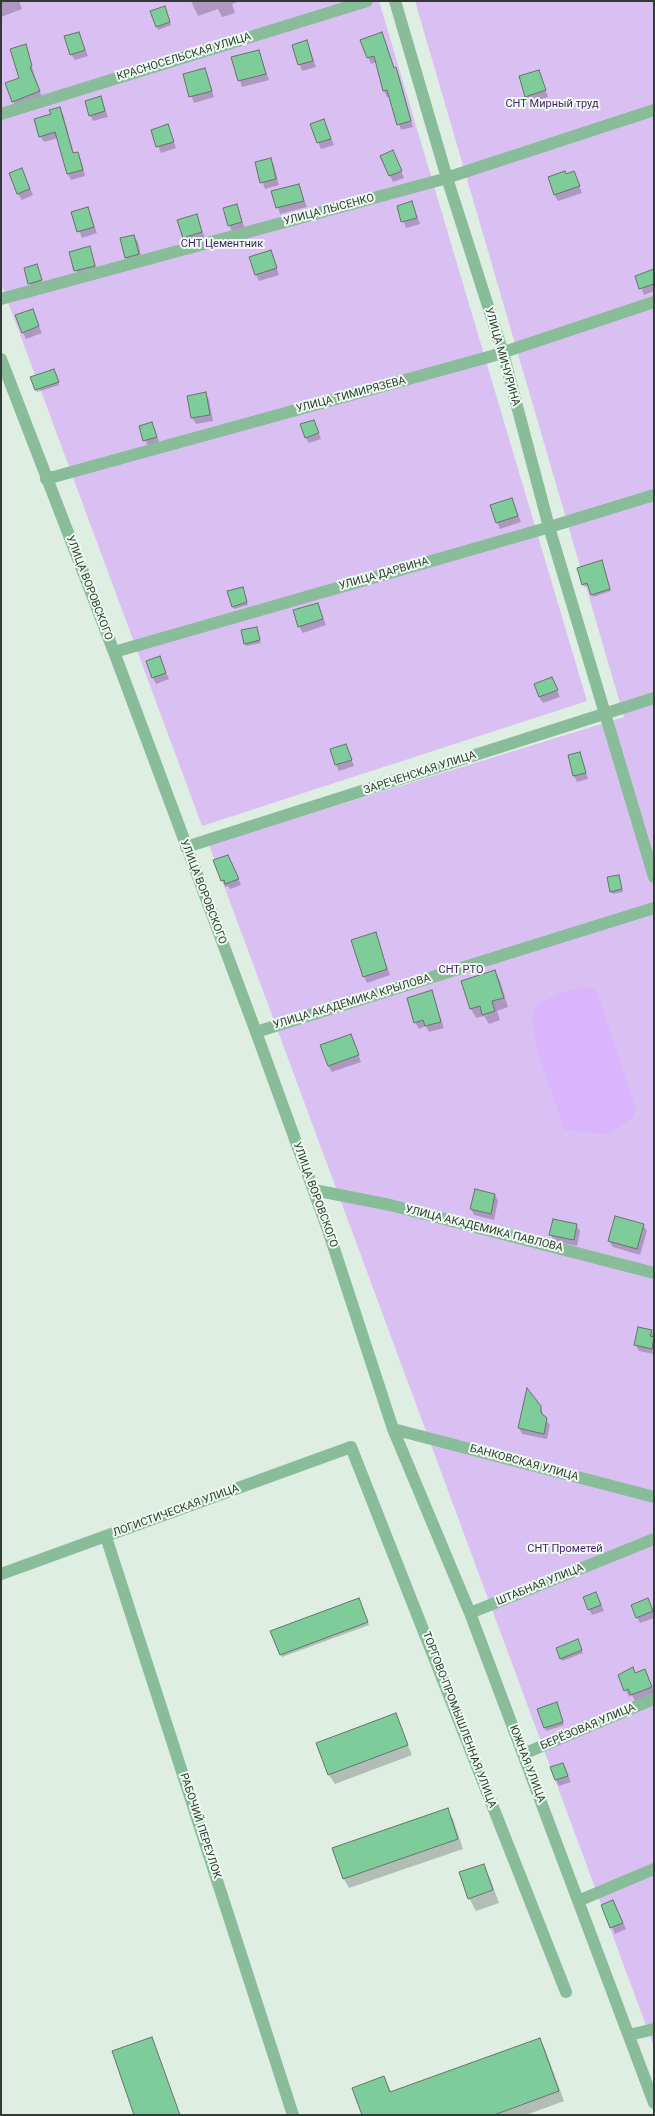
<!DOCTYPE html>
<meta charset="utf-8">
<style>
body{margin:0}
#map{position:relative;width:655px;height:2116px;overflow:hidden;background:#dfeee3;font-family:Roboto,sans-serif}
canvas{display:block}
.frame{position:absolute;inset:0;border:2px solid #333935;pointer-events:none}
</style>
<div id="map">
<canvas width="655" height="2116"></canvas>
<div class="frame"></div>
</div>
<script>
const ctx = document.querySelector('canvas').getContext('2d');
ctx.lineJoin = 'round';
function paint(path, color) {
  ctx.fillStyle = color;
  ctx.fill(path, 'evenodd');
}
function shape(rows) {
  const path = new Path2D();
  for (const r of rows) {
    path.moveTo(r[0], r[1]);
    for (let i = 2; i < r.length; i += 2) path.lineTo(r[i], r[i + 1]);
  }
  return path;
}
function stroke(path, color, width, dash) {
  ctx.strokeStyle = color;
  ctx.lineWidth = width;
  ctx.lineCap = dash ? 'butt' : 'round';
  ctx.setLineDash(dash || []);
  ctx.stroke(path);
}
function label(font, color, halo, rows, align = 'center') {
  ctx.font = font + ' Roboto,sans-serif';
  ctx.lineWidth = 4;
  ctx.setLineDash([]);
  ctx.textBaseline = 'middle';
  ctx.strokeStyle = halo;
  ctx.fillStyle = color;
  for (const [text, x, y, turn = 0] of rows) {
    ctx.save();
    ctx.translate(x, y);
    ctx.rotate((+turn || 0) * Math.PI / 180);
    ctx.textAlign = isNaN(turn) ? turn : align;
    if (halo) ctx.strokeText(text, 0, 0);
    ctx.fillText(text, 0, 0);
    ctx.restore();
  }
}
const green = shape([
 [1,1,379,1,587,701,202,826,1,283],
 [415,1,654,1,654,2047,209,845,624,717]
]);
const water = shape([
 [584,986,597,991,636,1110,632,1118,607,1134,565,1130,538,1053,532,1017,538,1004,561,993]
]);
const shadow = shape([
 [1,1,19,1,22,9,1,17],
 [191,1,240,1,232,4,235,13,222,17,218,9,198,16],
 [166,10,171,25,158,30,152,12],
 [79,33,88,56,75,60,71,54],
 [381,34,394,69,399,75,413,127,401,130,390,97,387,97,384,91,376,62,371,64,362,40],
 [307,41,316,67,302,71,293,45],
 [25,45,42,98,16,108,13,101,21,79],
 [259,51,269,80,242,87,233,58],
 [205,69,214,97,194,103,184,75],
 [539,71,548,97,530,103,526,96],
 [101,97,108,117,93,121,90,115],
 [59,108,63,114,74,154,77,153,81,160,85,176,71,180,68,174,58,138,44,142,40,136,52,115],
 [323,120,334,145,321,149,311,124],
 [167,125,176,148,161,153,152,130],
 [393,151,404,178,393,182,381,156],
 [271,159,274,165,279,185,265,189,256,163],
 [574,172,582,193,558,201,554,194,566,175],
 [25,176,33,195,22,200,18,194],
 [299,185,307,207,280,214,273,192],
 [412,202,420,224,406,228,398,206],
 [236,205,245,228,232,231,229,225],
 [88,208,97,233,82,238,73,212],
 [196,215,205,238,187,243,184,237],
 [134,236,138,242,142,260,129,263,126,257],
 [89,247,98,272,79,277,70,252],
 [271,252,279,275,259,281,256,275],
 [38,268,42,283,31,286,29,283],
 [654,272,654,291,644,295,636,276],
 [32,310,42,333,26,339,23,332],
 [56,373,59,385,37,392,35,390],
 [205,393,209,400,213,421,196,424,192,418],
 [314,421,321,439,309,443,305,437],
 [152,423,160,444,148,447,140,426],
 [512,499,521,522,500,529,497,522],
 [603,564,611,591,593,597,589,585,584,587,583,584],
 [244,591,248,605,234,609,232,606],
 [318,604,326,625,303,633,299,626],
 [256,628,261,643,246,646,245,644],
 [159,657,169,679,156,684,153,678],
 [552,678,560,697,543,703,539,697],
 [346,745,354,766,339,771,336,765],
 [580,753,588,779,577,782,574,776],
 [214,860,231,862,241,885,230,889,228,886,225,887],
 [619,876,623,892,613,894,611,892],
 [375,934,390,975,367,983,364,976],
 [495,971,500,981,508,1007,497,1011,500,1020,489,1024,484,1016,476,1018,471,1009,462,981],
 [432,992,444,1028,429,1032,426,1026,419,1029,415,1022],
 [351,1035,361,1062,332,1072,328,1066],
 [495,1195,498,1201,494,1220,474,1215,471,1209],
 [576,1225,580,1231,577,1246,554,1241,551,1235],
 [643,1225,647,1231,640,1255,613,1247,609,1241],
 [651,1331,654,1335,654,1354,639,1351,635,1344],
 [540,1406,544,1417,550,1425,547,1439,522,1434,519,1428],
 [596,1593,604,1611,592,1615,589,1609],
 [647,1599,654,1613,654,1618,640,1623,637,1617],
 [360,1602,369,1625,282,1657,281,1654],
 [579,1643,583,1653,562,1661,557,1648],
 [619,1675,648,1676,654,1693,635,1701,632,1695,629,1697],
 [558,1706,564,1725,546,1731,539,1710],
 [395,1714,412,1755,335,1784,329,1775],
 [563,1764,571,1782,559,1786,556,1780],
 [447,1810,453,1819,463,1849,349,1888,344,1879,333,1849],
 [483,1865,490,1878,499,1903,476,1911,469,1898],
 [613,1901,626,1929,615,1934,602,1905],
 [540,2040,545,2049,564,2101,526,2115,363,2115,384,2078,392,2093]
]);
const building = shape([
 [165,6,170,22,156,27,150,11,165,6],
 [79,32,85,50,70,55,64,36,79,32],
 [382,32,394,68,396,67,411,121,397,125,387,90,383,91,374,56,367,58,360,40,382,32],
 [307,40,313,61,298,65,292,45,307,40],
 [26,44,32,66,30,67,40,91,12,102,5,83,19,78,10,49,26,44],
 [259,50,266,74,238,81,231,57,259,50],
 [205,68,212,91,189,97,183,74,205,68],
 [539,70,546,90,525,97,519,76,539,70],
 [101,96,105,111,89,116,85,101,101,96],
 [60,107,73,153,78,152,83,170,67,174,55,132,39,137,34,119,51,114,49,110,60,107],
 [324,119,331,139,317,143,310,124,324,119],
 [168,124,174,142,156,147,151,130,168,124],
 [393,150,402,171,389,176,380,156,393,150],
 [271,158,276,179,260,183,255,162,271,158],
 [22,168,30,189,17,194,9,173,22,168],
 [565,171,566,174,574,171,580,186,554,195,548,177,565,171],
 [299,184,304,201,276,208,271,191,299,184],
 [412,201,417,218,401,222,397,206,412,201],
 [237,204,242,222,228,226,223,208,237,204],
 [88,207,94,227,77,232,71,212,88,207],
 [197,214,202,232,183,238,177,220,197,214],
 [134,235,139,254,125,258,120,238,134,235],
 [90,246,95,266,74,271,69,252,90,246],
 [271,250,277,268,255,275,249,257,271,250],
 [37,264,42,280,28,284,24,268,37,264],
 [654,269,654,284,639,289,635,276,654,269],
 [33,309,39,326,22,333,15,315,33,309],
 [54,369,59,382,35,390,30,377,54,369],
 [206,392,210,415,191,418,187,396,206,392],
 [314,420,319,433,305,438,300,424,314,420],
 [152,422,157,437,143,441,139,426,152,422],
 [512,498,518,516,496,523,490,505,512,498],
 [602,560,610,589,591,595,587,583,582,585,577,568,602,560],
 [243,587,247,602,232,607,227,591,243,587],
 [318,603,323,619,298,627,293,610,318,603],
 [257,627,260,640,244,644,241,630,257,627],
 [160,656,166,673,152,678,146,661,160,656],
 [552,677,558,690,539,697,534,684,552,677],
 [346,744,352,760,335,765,330,749,346,744],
 [580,752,586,773,573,776,568,755,580,752],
 [228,855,239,879,225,884,224,880,221,881,213,860,228,855],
 [619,875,622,889,610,892,607,877,619,875],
 [376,932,387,969,363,977,351,940,376,932],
 [495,970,504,998,492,1001,495,1011,482,1015,480,1006,470,1009,461,981,495,970],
 [432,990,441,1022,425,1026,423,1020,414,1023,407,998,432,990],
 [351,1034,359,1055,328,1066,320,1045,351,1034],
 [475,1189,495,1194,491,1214,470,1209,475,1189],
 [615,1216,644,1224,637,1249,608,1241,615,1216],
 [553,1219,577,1224,574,1240,549,1235,553,1219],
 [638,1327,652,1330,650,1336,654,1337,652,1349,634,1345,638,1327],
 [527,1388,541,1406,541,1413,547,1418,544,1434,518,1428,527,1388],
 [596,1592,601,1605,588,1610,583,1597,596,1592],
 [359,1598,368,1622,280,1655,270,1631,359,1598],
 [648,1598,653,1611,636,1618,631,1605,648,1598],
 [578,1639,582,1650,560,1659,556,1648,578,1639],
 [633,1667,635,1673,645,1669,652,1687,631,1695,628,1689,624,1691,618,1675,633,1667],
 [557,1702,563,1722,544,1728,537,1709,557,1702],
 [396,1713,408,1745,328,1775,316,1743,396,1713],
 [563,1763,568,1776,555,1780,550,1767,563,1763],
 [448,1808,458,1839,343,1879,332,1848,448,1808],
 [484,1864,493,1890,468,1899,459,1872,484,1864],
 [613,1900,623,1923,610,1928,601,1905,613,1900],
 [152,2037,180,2115,134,2115,112,2051,152,2037],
 [540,2038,559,2091,494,2115,362,2115,352,2088,384,2076,390,2092,540,2038]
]);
const minor = shape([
 [395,1,447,178,503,353,549,527,654,877],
 [1,114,367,1],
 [1,299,440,180,654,110],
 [1,359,114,652,256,1032,328,1230,393,1429,470,1613,654,2103],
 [46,479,492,356,654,302],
 [114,652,543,529,654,495],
 [186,847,654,698],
 [256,1032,654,908],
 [314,1190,390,1205,654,1273],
 [393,1429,654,1497],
 [106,1537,293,2115],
 [1,1574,351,1447,566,1992],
 [470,1613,654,1539],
 [523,1754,654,1699],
 [578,1901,654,1869],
 [629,2035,654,2029]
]);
const streetNames = [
 ["КРАСНОСЕЛЬСКАЯ УЛИЦА",184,57,-17],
 ["УЛИЦА ЛЫСЕНКО",329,210,-15],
 ["УЛИЦА МИЧУРИНА",502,357,74],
 ["УЛИЦА ТИМИРЯЗЕВА",351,395,-15],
 ["УЛИЦА ДАРВИНА",384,574,-16],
 ["УЛИЦА ВОРОВСКОГО",89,588,69],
 ["ЗАРЕЧЕНСКАЯ УЛИЦА",420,773,-18],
 ["УЛИЦА ВОРОВСКОГО",203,892,69],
 ["УЛИЦА АКАДЕМИКА КРЫЛОВА",352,1002,-17],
 ["УЛИЦА ВОРОВСКОГО",315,1195,70],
 ["УЛИЦА АКАДЕМИКА ПАВЛОВА",484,1229,14],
 ["БАНКОВСКАЯ УЛИЦА",524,1463,15],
 ["ЛОГИСТИЧЕСКАЯ УЛИЦА",176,1511,-20],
 ["ШТАБНАЯ УЛИЦА",540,1585,-22],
 ["ТОРГОВО-ПРОМЫШЛЕННАЯ УЛИЦА",459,1720,69],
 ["БЕРЁЗОВАЯ УЛИЦА",588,1727,-23],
 ["ЮЖНАЯ УЛИЦА",527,1764,69],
 ["РАБОЧИЙ ПЕРЕУЛОК",200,1826,72]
];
const parkNames = [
 ["СНТ Мирный труд",552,104],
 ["СНТ Цементник",222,244],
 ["СНТ РТО",461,970],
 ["СНТ Прометей",565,1549]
];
paint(green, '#dabff3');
paint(water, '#dab4fc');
paint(shadow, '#0003');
paint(building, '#7ecc99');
stroke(building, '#66746a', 1);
stroke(minor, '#89bd9a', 12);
label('11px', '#333935', '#ecfbf0', streetNames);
label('11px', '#4d1c6f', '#ecfbf0', parkNames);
</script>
